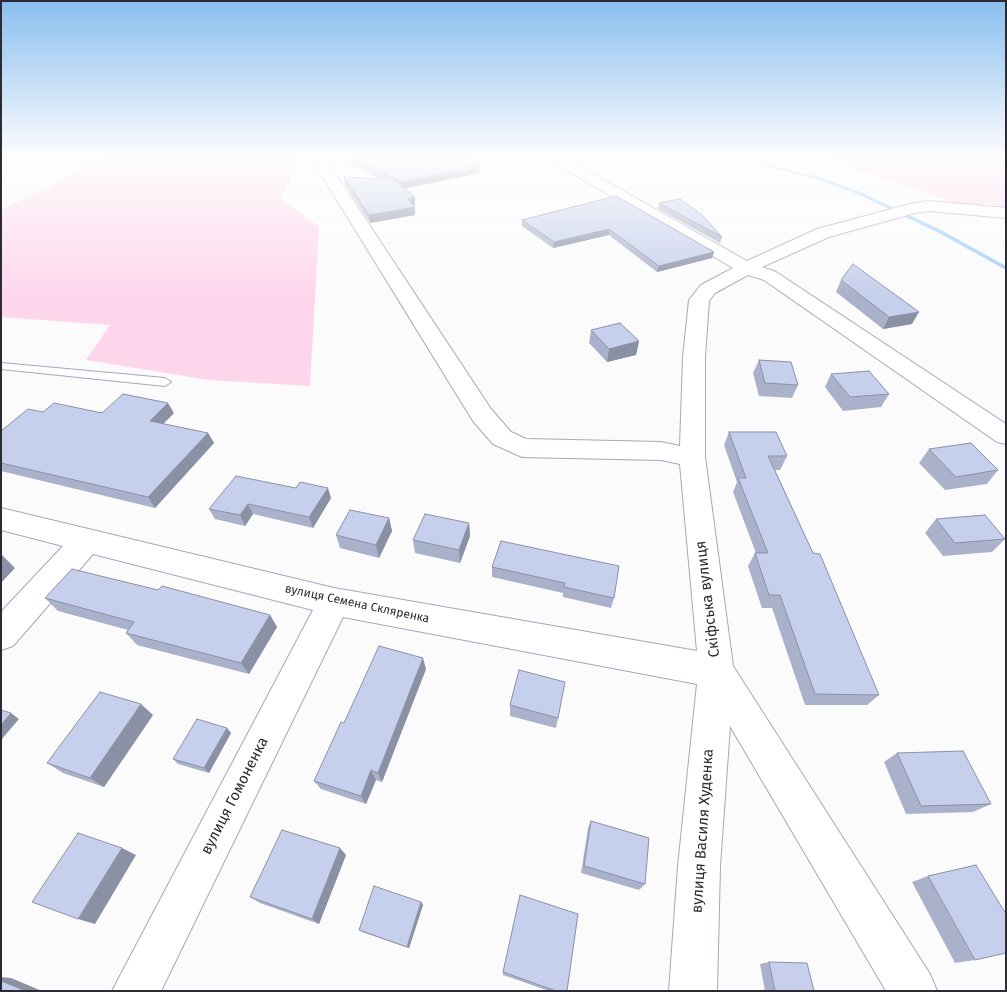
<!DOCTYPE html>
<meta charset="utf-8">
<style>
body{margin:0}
#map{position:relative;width:1007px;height:992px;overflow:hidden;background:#fbfbfb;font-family:"Fira Sans",sans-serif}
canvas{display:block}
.frame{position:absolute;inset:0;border:2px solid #2c2a35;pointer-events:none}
</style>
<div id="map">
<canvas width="1007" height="992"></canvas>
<div class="frame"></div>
</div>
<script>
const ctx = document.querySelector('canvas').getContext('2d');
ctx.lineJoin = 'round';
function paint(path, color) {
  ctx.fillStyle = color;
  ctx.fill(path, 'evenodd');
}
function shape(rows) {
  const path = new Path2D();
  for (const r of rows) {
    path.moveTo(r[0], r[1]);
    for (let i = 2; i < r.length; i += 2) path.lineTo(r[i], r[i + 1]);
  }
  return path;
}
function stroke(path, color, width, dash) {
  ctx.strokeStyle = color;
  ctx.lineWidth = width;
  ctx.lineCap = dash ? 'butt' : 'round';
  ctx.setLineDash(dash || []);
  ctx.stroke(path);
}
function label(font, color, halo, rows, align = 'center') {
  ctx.font = font + ' "Fira Sans",sans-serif';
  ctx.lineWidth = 4;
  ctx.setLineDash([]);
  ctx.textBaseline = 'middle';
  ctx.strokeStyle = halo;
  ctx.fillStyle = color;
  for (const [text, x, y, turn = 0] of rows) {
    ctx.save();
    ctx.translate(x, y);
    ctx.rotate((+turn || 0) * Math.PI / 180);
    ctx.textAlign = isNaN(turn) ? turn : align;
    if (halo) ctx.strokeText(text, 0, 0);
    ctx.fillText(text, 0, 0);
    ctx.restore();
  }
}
const green = shape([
 [98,158,302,158,280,198,319,227,310,386,209,380,86,360,110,325,1,317,1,210,45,189],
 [822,158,1006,158,1006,212,987,203,971,208]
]);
const stream = shape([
 [733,158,739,158,823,178,863,193,943,231,1006,266,1006,270,939,233,859,195,819,180,733,158]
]);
const service = shape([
 [1,363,165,378,171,382,165,386,1,369,1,363]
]);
const minor = shape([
 [311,158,325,158,491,409,511,432,526,439,661,442,680,446,683,357,689,300,701,285,733,268,551,161,549,158,565,158,747,261,817,229,914,203,929,201,1006,208,1006,218,929,211,915,213,829,237,762,267,776,272,1006,424,1006,444,997,442,764,280,748,275,715,293,709,301,705,357,705,457,733,666,930,974,937,991,886,991,730,726,720,866,717,991,669,991,678,866,697,684,343,617,161,991,112,991,313,610,93,554,13,646,1,650,1,612,63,546,1,530,1,508,334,588,697,651,680,464,661,460,522,457,493,444,473,421,311,158]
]);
const wall = shape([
 [349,158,480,173,404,188,415,205,413,206,415,207,415,215,370,223,345,185,344,177,381,179,350,165],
 [616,196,714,252,712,258,657,272,609,235,553,248,522,226,522,220],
 [659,203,722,237,720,243,658,209],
 [841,280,912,324,883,329,836,292],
 [591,330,639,341,636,355,607,362,589,343],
 [759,360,798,385,792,398,759,396,753,373],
 [831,374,889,394,881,407,843,411,825,387],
 [43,412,174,413,163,424,208,433,214,443,155,508,1,471,1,431],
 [729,432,787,456,780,470,775,470,813,553,879,695,867,705,805,705,772,608,762,608,748,566,755,553,756,553,733,492,737,482,724,445],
 [929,449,998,470,987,484,945,490,919,463],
 [296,488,331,498,313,528,253,514,245,526,215,519,209,509],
 [389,518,392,531,379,558,340,548,336,535],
 [936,519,1005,539,992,552,943,556,925,533],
 [469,523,470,536,460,563,415,553,413,540],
 [501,541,614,598,611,608,563,597,563,593,492,577,492,567],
 [158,590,270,615,277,627,249,674,137,645,126,633,128,630,58,611,45,598],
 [426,669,382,782,376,780,366,804,321,789,314,781,344,723],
 [565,682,556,728,510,716,510,705],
 [153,715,104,787,63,773,47,763],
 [227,728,231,733,209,773,178,764,173,759],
 [897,753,991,804,973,812,906,814,884,762],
 [591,821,645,884,639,890,581,873,588,828],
 [346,855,319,924,260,903,250,897],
 [928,876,975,960,955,963,912,882],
 [421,902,423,905,409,948,362,932,359,930],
 [769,962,814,991,765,991,760,964],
 [503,972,567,991,549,991,503,975]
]);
const shadedWall = shape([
 [480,166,480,173,402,189,402,182],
 [415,197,415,205,408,207,408,199],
 [415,207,415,215,370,223,369,215],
 [609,229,609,235,553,248,554,242],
 [714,252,712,258,657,272,659,266],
 [919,312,912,324,883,329,889,317],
 [639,341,636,355,607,362,609,349],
 [168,403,174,413,156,431,150,421],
 [208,433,214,443,155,508,148,497],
 [328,488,331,498,313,528,309,517],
 [248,504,253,514,245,526,240,515],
 [389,518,392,531,379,558,376,545],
 [469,523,470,536,460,563,459,550],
 [2,555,15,568,1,583,1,556],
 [270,615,277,627,249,674,241,663],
 [423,658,426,669,382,782,378,773],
 [141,704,153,715,104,787,90,778],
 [11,713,19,719,1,740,1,725],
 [227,728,231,733,209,773,204,768],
 [371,770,376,780,366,804,361,796],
 [122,848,136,855,95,924,78,919],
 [340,848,346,855,319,924,312,919],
 [421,902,423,905,409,948,407,947],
 [1,977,11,978,42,991,26,991,1,981]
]);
const building = shape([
 [349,158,469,158,480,166,402,182,349,158],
 [344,177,393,179,415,197,408,199,415,207,369,215,344,177],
 [616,196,714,252,659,266,609,229,554,242,522,220,616,196],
 [680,199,701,214,722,237,659,203,680,199],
 [853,264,919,312,889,317,841,280,853,264],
 [620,323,639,341,609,349,591,330,620,323],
 [759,360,791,362,798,385,765,383,759,360],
 [869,371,889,394,850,397,831,374,869,371],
 [123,394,168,403,150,421,208,433,148,497,1,463,1,431,28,409,43,412,54,403,102,413,123,394],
 [729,432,776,432,787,456,768,456,813,553,820,554,879,695,815,694,780,595,769,595,755,553,768,553,738,478,746,478,729,432],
 [971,443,998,470,956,477,929,449,971,443],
 [236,476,296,488,300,482,328,488,309,517,248,504,240,515,209,509,236,476],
 [350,510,389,518,376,545,336,535,350,510],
 [425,514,469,523,459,550,413,540,425,514],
 [985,515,1005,539,955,543,936,519,985,515],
 [501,541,619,566,614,598,564,587,565,583,492,567,501,541],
 [72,569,158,590,162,586,270,615,241,663,126,633,134,622,45,598,72,569],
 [379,646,423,658,378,773,371,770,361,796,314,781,341,722,344,723,379,646],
 [519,670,565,682,558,718,510,705,519,670],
 [100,692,141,704,90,778,47,763,100,692],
 [1,710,11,713,1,725,1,710],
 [197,719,227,728,204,768,173,759,197,719],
 [963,751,991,804,921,806,897,753,963,751],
 [591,821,649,838,645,884,584,866,591,821],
 [282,830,340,848,312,919,250,897,282,830],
 [78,833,122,848,78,919,32,902,78,833],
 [976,865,1006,914,1006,953,975,960,928,876,976,865],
 [374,886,421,902,407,947,359,930,374,886],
 [520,895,578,914,567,991,556,991,503,972,520,895],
 [769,962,807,963,814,991,775,991,769,962],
 [1,981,26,991,1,991,1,981]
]);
const streetNames = [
 ["вулиця Семена Скляренка",357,604,12]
];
const nearStreetnames = [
 ["Скіфська вулиця",708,599,-97],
 ["вулиця Гомоненка",235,796,-63],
 ["вулиця Василя Худенка",703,831,-86]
];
paint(green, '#fed6ec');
paint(stream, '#9bccfa');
stroke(service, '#aaa4c0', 2);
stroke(minor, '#aaa4c0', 2);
paint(service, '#fff');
paint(minor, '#fff');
paint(wall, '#aab2cb');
paint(shadedWall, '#8b91a5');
paint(building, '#c6cfec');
stroke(building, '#8b91a5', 1);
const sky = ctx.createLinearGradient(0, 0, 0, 297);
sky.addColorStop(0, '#89beef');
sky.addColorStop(0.53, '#fdfdfd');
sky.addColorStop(1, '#fdfdfd00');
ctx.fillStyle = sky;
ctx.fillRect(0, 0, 1007, 297);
label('12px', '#2c2a35', '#fff', streetNames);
label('15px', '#2c2a35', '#fff', nearStreetnames);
</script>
